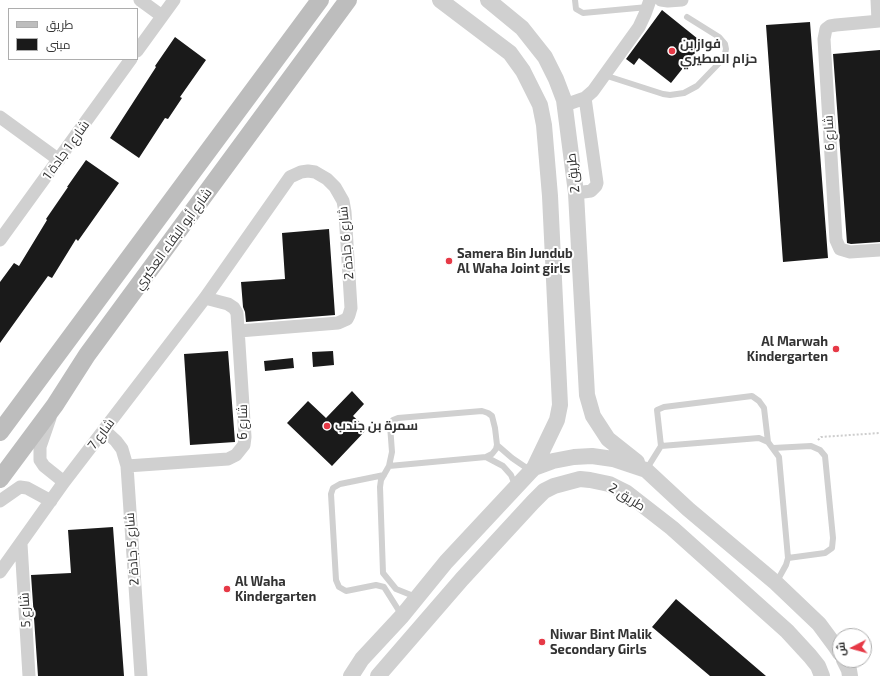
<!DOCTYPE html>
<meta charset="utf-8">
<style>
body{margin:0}
#map{position:relative;width:880px;height:676px;overflow:hidden;background:#fff;font-family:"Exo 2",Cairo,sans-serif}
canvas{display:block}
.legend{position:absolute;left:8px;top:8px;width:130px;height:52px;box-sizing:border-box;background:#fff;border:1px solid #adadad;margin:0;padding:5px 7px;list-style:none;font-size:12px;color:#333}
.legend li{display:flex;align-items:center;gap:8px;height:20px}
.legend b{width:20px;border:1px solid #adadad}
.north{position:absolute;left:832px;top:628px;width:40px;height:40px;box-sizing:border-box;background:#fff;border:1px solid #adadad;border-radius:50%;rotate:264deg;font-size:11px;font-weight:700;line-height:16px;text-align:center;color:#333}
.north::after{content:'';display:block;margin:auto;width:14px;height:18px;background:#e63946;clip-path:polygon(50% 0,100% 100%,50% 72%,0 100%)}
</style>
<div id="map">
<canvas width="880" height="676"></canvas>
<ul class="legend">
<li><b style="height:5px;background:#bdbdbd"></b>طريق</li>
<li><b style="height:11px;background:#1a1a1a"></b>مبنى</li>
</ul>
<div class="north">ش</div>
</div>
<script>
const ctx = document.querySelector('canvas').getContext('2d');
ctx.lineJoin = 'round';
function paint(path, color) {
  ctx.fillStyle = color;
  ctx.fill(path, 'evenodd');
}
function shape(rows) {
  const path = new Path2D();
  for (const r of rows) {
    path.moveTo(r[0], r[1]);
    for (let i = 2; i < r.length; i += 2) path.lineTo(r[i], r[i + 1]);
  }
  return path;
}
function stroke(path, color, width, dash) {
  ctx.strokeStyle = color;
  ctx.lineWidth = width;
  ctx.lineCap = dash ? 'butt' : 'round';
  ctx.setLineDash(dash || []);
  ctx.stroke(path);
}
function label(font, color, halo, rows, align = 'center') {
  ctx.font = font + ' "Exo 2",Cairo,sans-serif';
  ctx.lineWidth = 4;
  ctx.setLineDash([]);
  ctx.textBaseline = 'middle';
  ctx.strokeStyle = halo;
  ctx.fillStyle = color;
  for (const [text, x, y, turn = 0] of rows) {
    ctx.save();
    ctx.translate(x, y);
    ctx.rotate((+turn || 0) * Math.PI / 180);
    ctx.textAlign = isNaN(turn) ? turn : align;
    if (halo) ctx.strokeText(text, 0, 0);
    ctx.fillText(text, 0, 0);
    ctx.restore();
  }
}
const building = shape([
 [662,10,703,43,671,83,639,58,634,65,626,59],
 [810,22,828,258,783,262,766,25],
 [175,37,206,60,180,97,182,98,168,119,165,118,139,158,110,138,156,67,155,66],
 [880,50,880,242,851,244,847,243,833,54],
 [86,160,119,183,78,241,76,239,52,278,48,276,0,343,0,282,14,263,19,266,47,220,46,219,68,187,67,187],
 [329,229,335,315,246,322,245,312,243,307,241,282,285,279,282,233],
 [228,351,235,442,190,445,184,354],
 [333,351,334,365,313,367,312,352],
 [293,358,294,368,265,371,264,361],
 [352,391,364,404,353,416,367,429,332,466,287,423,308,401,326,418],
 [113,527,124,676,38,676,31,575,71,573,68,530],
 [676,599,766,676,710,676,652,627]
]);
const path = shape([
 [818,440,821,437,880,433]
]);
const service = shape([
 [575,0,576,9,583,13,648,7],
 [604,75,663,94,670,95,684,93,697,86,724,58,726,49,725,44,719,37,687,17],
 [661,446,657,410,664,407,752,396,759,401,764,408,768,442],
 [773,448,811,446,820,450,825,456,833,538,832,548,825,553,788,558],
 [486,457,492,454,496,449,497,445],
 [389,466,392,452,390,425,393,420,398,418,482,411,488,413,492,416,495,428,497,445,512,458,531,471],
 [646,470,661,446,759,438,768,442,779,457,788,558,786,565,776,583],
 [384,475,340,484,333,488,331,494,336,580,339,587,346,591,376,585,384,587,401,614],
 [416,597,396,589,383,573,380,487,381,480,389,466,486,457,503,466,511,475,515,485]
]);
const minor = shape([
 [140,0,162,16],
 [661,0,668,1,682,0],
 [877,0,878,21],
 [880,21,836,25,830,26,826,29,824,39,836,240,840,249,850,252,880,250],
 [137,51,174,0],
 [565,105,585,98,593,91,639,27,645,14,650,0],
 [0,117,59,160],
 [576,193,591,191,596,186,597,183,585,98],
 [0,240,131,59],
 [50,418,40,447,40,460,44,466,64,482],
 [104,430,116,441,122,449,127,466,141,676],
 [127,466,228,459,236,455,244,445,245,437,237,313,234,308,228,304,205,298],
 [0,501,20,487,27,488,51,501],
 [21,544,29,676],
 [0,572,64,482,205,298,290,177,301,172,308,171,315,172,327,179,335,187,343,201,345,212,351,308,349,315,347,319,338,323,239,331]
]);
const tertiary = shape([
 [440,0,510,53,523,71,540,105,544,125,550,196,560,405,557,420,534,468],
 [488,0,522,28,545,57,556,79,564,100,576,193,587,395,593,416,608,439,637,462],
 [844,660,849,670,850,676],
 [351,676,362,659,402,616,446,562,531,471,534,468,553,461,574,457,592,456,613,459,646,470,688,509,776,583,819,624,836,647,840,653],
 [378,676,462,579,533,502,544,491,554,486,580,479,590,480,609,484,627,493,672,528,787,631,810,656,818,666,822,676]
]);
const secondary = shape([
 [0,432,320,0],
 [0,479,55,405,87,355,348,0]
]);
const markers = [
 [672,51,4,"#e63946"],
 [449,261,4,"#e63946"],
 [836,349,4,"#e63946"],
 [327,426,4,"#e63946"],
 [227,589,4,"#e63946"],
 [542,642,4,"#e63946"]
];
const poiNames = [
 ["فواز بن",680,44],
 ["حزام المطيري",680,59],
 ["Samera Bin Jundub",457,254],
 ["Al Waha Joint girls",457,269],
 ["Al Marwah",828,342,"right"],
 ["Kindergarten",828,357,"right"],
 ["سمرة بن جندب",335,426],
 ["Al Waha",235,582],
 ["Kindergarten",235,597],
 ["Niwar Bint Malik",550,635],
 ["Secondary Girls",550,650]
];
const streetNames = [
 ["شارع 6",829,133,-93],
 ["شارع 1 جادة 1",66,150,-54],
 ["طريق 2",573,173,-96],
 ["شارع أبو البقاء العكبري",173,239,-54],
 ["شارع 6 جادة 2",346,243,-95],
 ["شارع 6",243,422,-90],
 ["شارع 7",101,434,-53],
 ["طريق 2",627,497,32],
 ["شارع 5 جادة 2",132,549,-94],
 ["شارع 5",25,610,-93]
];
paint(building, '#1a1a1a');
stroke(path, '#cdcdcd', 2, [2, 2]);
stroke(service, '#d0d0d0', 6);
stroke(minor, '#d0d0d0', 13);
stroke(tertiary, '#d0d0d0', 16);
stroke(secondary, '#bdbdbd', 18);
for (const [x, y, r, color] of markers) {
  const dot = new Path2D();
  dot.arc(x, y, r, 0, 2 * Math.PI);
  ctx.fillStyle = color;
  ctx.fill(dot);
  stroke(dot, '#fff', 1.5);
}
label('bold 13px', '#333', '#fff', poiNames, 'left');
label('13px', '#333', '#fff', streetNames);
</script>
